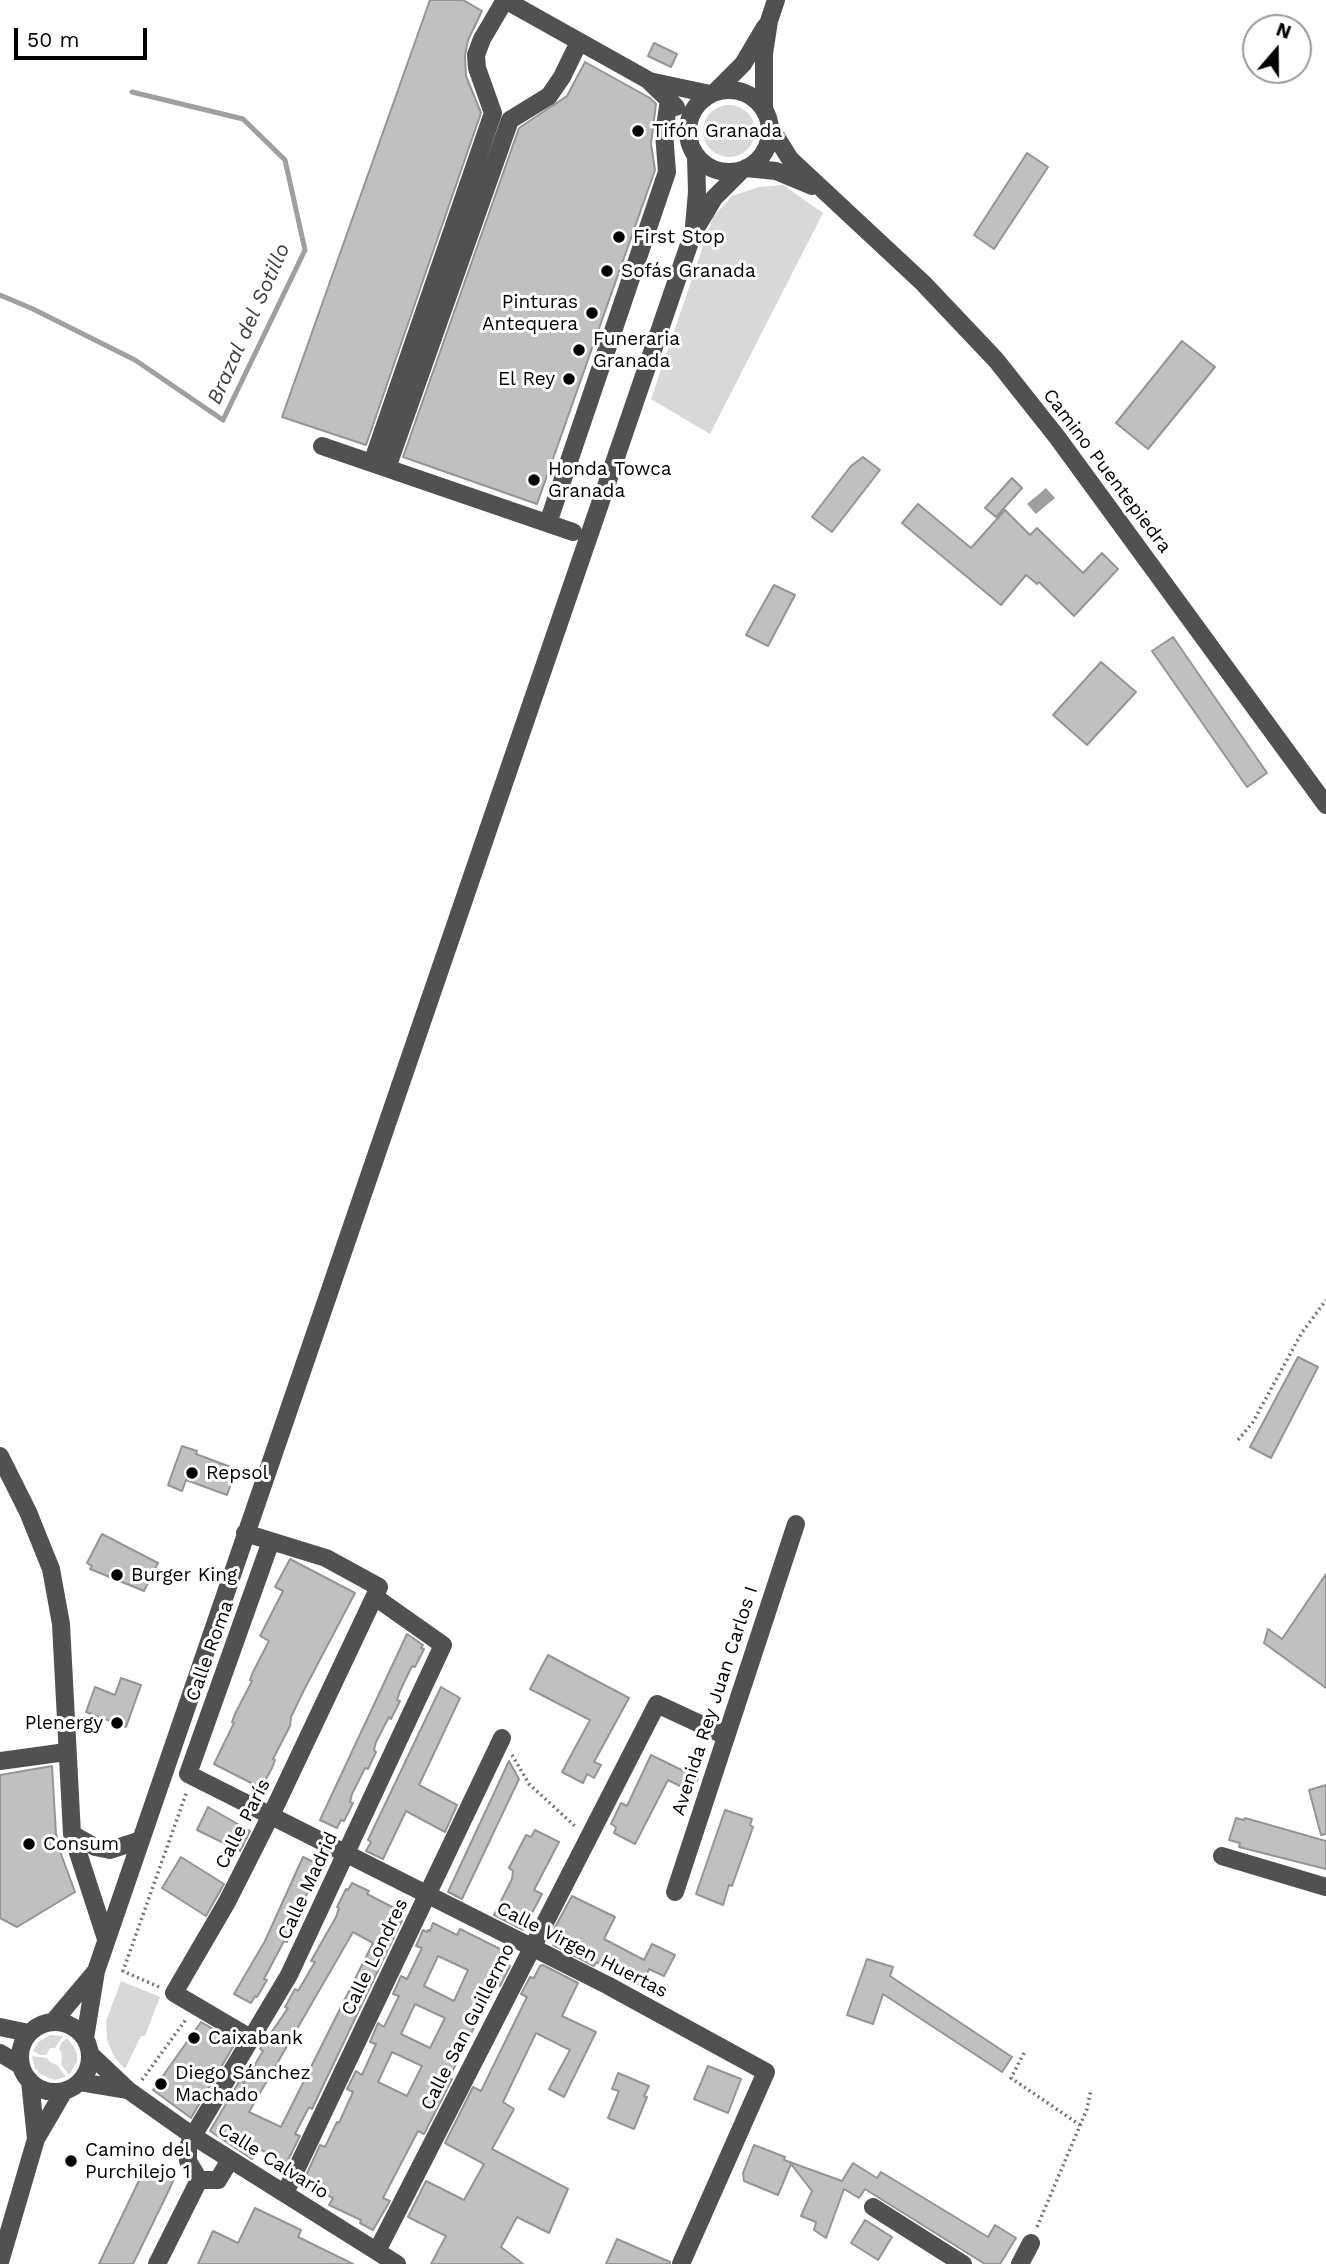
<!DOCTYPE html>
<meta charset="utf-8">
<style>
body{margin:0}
#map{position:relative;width:1326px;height:2264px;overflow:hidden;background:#fff;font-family:"Work Sans",sans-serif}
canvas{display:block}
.north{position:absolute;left:1242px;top:14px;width:70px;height:70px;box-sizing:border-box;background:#fff;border:2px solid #999;border-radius:50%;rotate:20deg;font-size:19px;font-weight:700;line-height:28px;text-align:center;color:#000}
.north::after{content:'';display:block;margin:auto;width:24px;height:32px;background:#000;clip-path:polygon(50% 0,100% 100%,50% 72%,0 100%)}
.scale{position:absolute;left:14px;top:28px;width:133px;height:32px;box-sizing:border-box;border:4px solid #000;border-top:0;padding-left:9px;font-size:21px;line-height:24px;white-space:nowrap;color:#000;-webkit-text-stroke:5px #fff;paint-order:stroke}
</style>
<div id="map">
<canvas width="1326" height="2264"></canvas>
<div class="north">N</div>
<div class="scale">50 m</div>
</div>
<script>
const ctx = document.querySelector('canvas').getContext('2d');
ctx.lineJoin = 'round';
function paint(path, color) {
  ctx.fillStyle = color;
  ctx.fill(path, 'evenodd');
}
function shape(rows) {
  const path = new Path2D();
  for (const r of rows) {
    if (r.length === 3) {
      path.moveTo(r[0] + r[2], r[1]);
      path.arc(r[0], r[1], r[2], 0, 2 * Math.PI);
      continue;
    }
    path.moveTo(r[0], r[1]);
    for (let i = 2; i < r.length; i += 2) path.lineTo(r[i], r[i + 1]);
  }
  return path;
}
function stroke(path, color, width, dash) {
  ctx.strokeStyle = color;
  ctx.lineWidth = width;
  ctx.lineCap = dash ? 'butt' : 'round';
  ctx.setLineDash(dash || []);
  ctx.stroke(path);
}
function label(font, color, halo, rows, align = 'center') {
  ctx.font = font + ' "Work Sans",sans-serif';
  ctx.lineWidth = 6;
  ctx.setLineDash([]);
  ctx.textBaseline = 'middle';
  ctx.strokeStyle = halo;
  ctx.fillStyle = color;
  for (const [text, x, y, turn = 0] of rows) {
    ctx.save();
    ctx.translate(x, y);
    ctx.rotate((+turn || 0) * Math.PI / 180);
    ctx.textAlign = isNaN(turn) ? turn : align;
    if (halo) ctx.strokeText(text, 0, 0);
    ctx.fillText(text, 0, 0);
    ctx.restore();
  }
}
const green = shape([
 [729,131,26],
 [783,185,823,213,710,434,651,399,713,217,732,196,759,187],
 [121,1981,160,1997,145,2036,141,2036,125,2069,114,2057,107,2040,106,2021],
 [50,2035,63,2036,55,2048,50,2048,46,2055,40,2055,33,2051,38,2042],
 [67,2038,74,2047,77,2054,77,2062,69,2075,61,2064,62,2054,59,2049,61,2043],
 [32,2056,47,2058,51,2063,57,2065,66,2077,54,2080,40,2074,35,2068]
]);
const water = shape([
 [1046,488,1055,498,1036,514,1027,504]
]);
const stream = shape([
 [0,295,33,309,135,360,223,420,305,250,285,160,243,119,132,92]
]);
const building = shape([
 [430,0,463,0,482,11,468,40,465,56,466,76,481,113,366,445,282,417,430,0],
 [654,43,677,54,671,67,648,56,654,43],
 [585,62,650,98,656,104,651,144,655,170,537,504,403,457,519,128,567,96,585,62],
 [1027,153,1048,167,994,249,974,235,1027,153],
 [1182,341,1215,367,1148,449,1116,423,1182,341],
 [863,457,880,470,832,532,812,517,851,466,863,457],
 [1012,478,1022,488,996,517,985,508,1012,478],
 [918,504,971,548,1005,510,1030,535,1037,528,1083,573,1102,553,1118,569,1074,616,1039,582,1037,584,1026,575,1001,605,902,523,918,504],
 [774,585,795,595,768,646,746,635,774,585],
 [1173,637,1267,773,1247,787,1152,651,1173,637],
 [1101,662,1136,692,1087,745,1053,715,1101,662],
 [1298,1357,1318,1367,1271,1458,1250,1447,1298,1357],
 [182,1446,197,1451,196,1454,236,1469,227,1495,186,1480,182,1491,168,1485,182,1446],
 [102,1534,158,1563,144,1591,90,1569,92,1566,87,1563,102,1534],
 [290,1559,355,1593,304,1690,291,1717,290,1726,273,1759,275,1760,272,1768,261,1788,214,1764,234,1723,232,1722,235,1714,252,1681,250,1680,253,1672,269,1641,260,1636,283,1591,275,1587,290,1559],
 [1326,1574,1326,1688,1264,1643,1268,1629,1282,1639,1326,1574],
 [407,1634,423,1645,421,1648,424,1649,415,1667,412,1666,400,1691,397,1700,400,1701,391,1719,389,1717,376,1742,374,1750,376,1752,368,1769,365,1768,352,1794,350,1802,353,1803,344,1821,341,1820,337,1828,320,1820,407,1634],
 [548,1655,629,1698,594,1762,601,1765,594,1778,587,1774,583,1783,562,1772,590,1720,530,1689,548,1655],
 [121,1678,141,1685,126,1727,86,1712,95,1687,115,1695,121,1678],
 [441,1687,460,1698,419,1785,457,1805,445,1832,406,1811,383,1859,366,1851,371,1842,368,1840,441,1687],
 [651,1755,698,1778,692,1792,668,1780,635,1844,614,1833,616,1827,611,1824,621,1803,627,1806,651,1755],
 [509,1761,519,1779,462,1899,448,1892,509,1761],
 [52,1766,56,1834,61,1854,75,1892,17,1927,0,1918,0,1775,52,1766],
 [1326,1785,1326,1834,1321,1835,1309,1790,1326,1785],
 [208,1807,250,1831,240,1851,197,1830,208,1807],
 [725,1810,752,1819,750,1825,753,1827,732,1886,729,1885,723,1905,696,1894,725,1810],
 [1236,1818,1244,1820,1245,1818,1326,1841,1326,1869,1239,1847,1240,1843,1229,1840,1236,1818],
 [535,1830,559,1842,534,1890,542,1894,523,1930,494,1915,512,1879,513,1871,509,1868,526,1835,531,1837,535,1830],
 [181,1857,224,1884,206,1916,162,1888,181,1857],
 [303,1857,320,1865,317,1873,320,1874,311,1892,308,1891,287,1942,284,1941,264,1979,267,1980,257,1997,255,1996,251,2003,234,1994,265,1941,303,1857],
 [352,1883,369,1891,367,1894,402,1912,399,1918,402,1920,312,2109,309,2107,295,2134,300,2136,287,2162,257,2148,252,2159,210,2131,240,2080,244,2083,263,2051,260,2049,288,2008,285,2007,295,1989,298,1991,315,1962,311,1961,336,1917,339,1908,337,1907,346,1889,348,1890,352,1883],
 [353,1932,373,1943,281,2127,249,2112,353,1932],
 [572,1896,615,1917,604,1939,644,1960,652,1944,675,1955,664,1976,649,1969,642,1986,596,1962,594,1966,553,1945,560,1932,554,1929,572,1896],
 [433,1923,457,1935,460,1929,504,1951,501,1956,507,1959,505,1963,510,1966,500,1986,496,1984,488,1999,449,2078,452,2079,424,2134,418,2131,383,2198,390,2201,373,2230,360,2223,361,2220,329,2205,333,2198,303,2182,320,2145,325,2147,337,2122,339,2123,353,2092,347,2089,356,2071,362,2075,376,2044,370,2042,378,2023,384,2027,399,1996,393,1994,401,1976,407,1979,422,1948,416,1946,423,1930,427,1932,428,1930,430,1931,433,1923],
 [438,1956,468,1970,454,2001,424,1986,438,1956],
 [415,2004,445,2018,430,2048,401,2034,415,2004],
 [392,2052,422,2066,407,2096,378,2082,392,2052],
 [867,1959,893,1967,890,1976,1012,2057,1002,2072,883,1994,873,2024,847,2015,867,1959],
 [543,1965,578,1983,562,2016,596,2032,564,2097,549,2089,570,2050,536,2033,503,2102,514,2109,492,2149,568,2189,549,2233,517,2217,501,2247,523,2264,431,2264,446,2236,408,2217,426,2181,464,2200,484,2164,445,2143,473,2087,481,2091,527,1997,521,1994,530,1977,534,1978,540,1966,543,1965],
 [201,2022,236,2042,191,2118,153,2090,201,2022],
 [708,2066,741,2079,728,2113,694,2099,708,2066],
 [618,2073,649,2086,644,2096,647,2097,634,2129,608,2118,619,2091,612,2089,618,2073],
 [754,2145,785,2157,784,2160,842,2181,853,2163,877,2178,881,2172,988,2237,995,2225,1016,2238,1000,2264,985,2264,865,2189,859,2198,844,2189,826,2238,814,2230,816,2222,801,2216,812,2191,791,2164,778,2195,744,2181,743,2173,754,2145],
 [146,2166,174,2179,168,2192,133,2264,99,2264,146,2166],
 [255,2208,301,2230,298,2237,353,2264,198,2264,213,2231,238,2243,255,2208],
 [865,2220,892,2237,878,2260,851,2243,865,2220],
 [617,2239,670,2262,670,2264,606,2264,617,2239]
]);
const path = shape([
 [1238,1440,1253,1422,1301,1334,1326,1300],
 [512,1755,529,1784,576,1827],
 [159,1987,123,1971,187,1791],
 [1024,2053,1011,2078,1080,2125],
 [142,2080,187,2018],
 [1037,2227,1087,2109,1091,2089]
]);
const minor = shape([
 [505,0,648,80,676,107],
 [649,81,710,94],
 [729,131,41],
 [715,92,743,64,765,27],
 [764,109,764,54,769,21,776,0],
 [770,127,790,159,923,283,996,360,1057,437,1326,805],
 [746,168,776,171,812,186],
 [694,226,697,192,696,156],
 [322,446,573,532],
 [372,463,493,113,477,68,476,55,482,39,505,0],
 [387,468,510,120,549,96,562,77,579,42],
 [548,523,667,172,664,133,669,100],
 [0,1456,28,1512,51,1569,61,1624,72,1834,106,1939],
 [245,1533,326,1558,379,1587,275,1807,227,1902,174,1993,252,2039],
 [271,1541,188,1774,607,1985,766,2072,681,2264],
 [0,1761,66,1752],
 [72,1834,95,1847,110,1850,141,1840],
 [1222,1856,1326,1887],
 [675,1892,796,1524],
 [55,2057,35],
 [53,2022,96,1971],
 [0,2027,29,2033],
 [85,2038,96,1971,693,233,714,198,741,171],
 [0,2053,20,2065],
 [90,2054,128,2090,193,2136,397,2264],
 [30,2081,36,2139],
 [80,2082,128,2090],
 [199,2180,188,2161,188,2147,193,2136,289,1975,443,1645,375,1597],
 [199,2180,218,2180,230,2160],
 [285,2193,502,1738],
 [873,2207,963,2264],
 [377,2251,657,1704,726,1736],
 [0,2262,36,2139,64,2091],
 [157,2264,199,2180],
 [1020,2264,1031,2243]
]);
const markers = [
 [638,131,7,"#000"],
 [619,237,7,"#000"],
 [607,271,7,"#000"],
 [592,313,7,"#000"],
 [579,350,7,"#000"],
 [569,379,7,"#000"],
 [534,480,7,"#000"],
 [192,1473,7,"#000"],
 [117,1575,7,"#000"],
 [117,1723,7,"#000"],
 [29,1844,7,"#000"],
 [194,2038,7,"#000"],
 [161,2084,7,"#000"],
 [71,2161,7,"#000"]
];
const poiNames = [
 ["Tifón Granada",652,131],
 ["First Stop",633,237],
 ["Sofás Granada",621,271],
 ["Pinturas",578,302,"right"],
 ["Antequera",578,324,"right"],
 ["Funeraria",593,339],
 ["Granada",593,361],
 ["El Rey",555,379,"right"],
 ["Honda Towca",548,469],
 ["Granada",548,491],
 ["Repsol",206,1473],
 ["Burger King",131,1575],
 ["Plenergy",103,1723,"right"],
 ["Consum",43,1844],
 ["Caixabank",208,2038],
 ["Diego Sánchez",175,2073],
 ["Machado",175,2095],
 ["Camino del",85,2150],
 ["Purchilejo 1",85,2172]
];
const streetNames = [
 ["Camino Puentepiedra",1107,471,53],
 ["Calle Roma",210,1651,-70],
 ["Avenida Rey Juan Carlos I",715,1701,-72],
 ["Calle París",243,1824,-63],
 ["Calle Madrid",308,1886,-65],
 ["Calle Virgen Huertas",582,1950,27],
 ["Calle Londres",375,1957,-64],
 ["Calle San Guillermo",468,2027,-63],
 ["Calle Calvario",273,2161,32]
];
const waterNames = [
 ["Brazal del Sotillo",249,324,-66]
];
paint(green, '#d8d8d8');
paint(water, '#9f9f9f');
stroke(stream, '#9f9f9f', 5);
paint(building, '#c0c0c0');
stroke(building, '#959595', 2);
stroke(path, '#737373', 3.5, [2, 3.5]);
stroke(minor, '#515151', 18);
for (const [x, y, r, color] of markers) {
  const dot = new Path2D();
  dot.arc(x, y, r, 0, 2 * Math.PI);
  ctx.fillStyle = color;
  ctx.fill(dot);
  stroke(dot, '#fff', 2.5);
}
label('19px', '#000', '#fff', poiNames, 'left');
label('19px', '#000', '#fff', streetNames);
label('italic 21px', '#404040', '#fff', waterNames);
</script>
